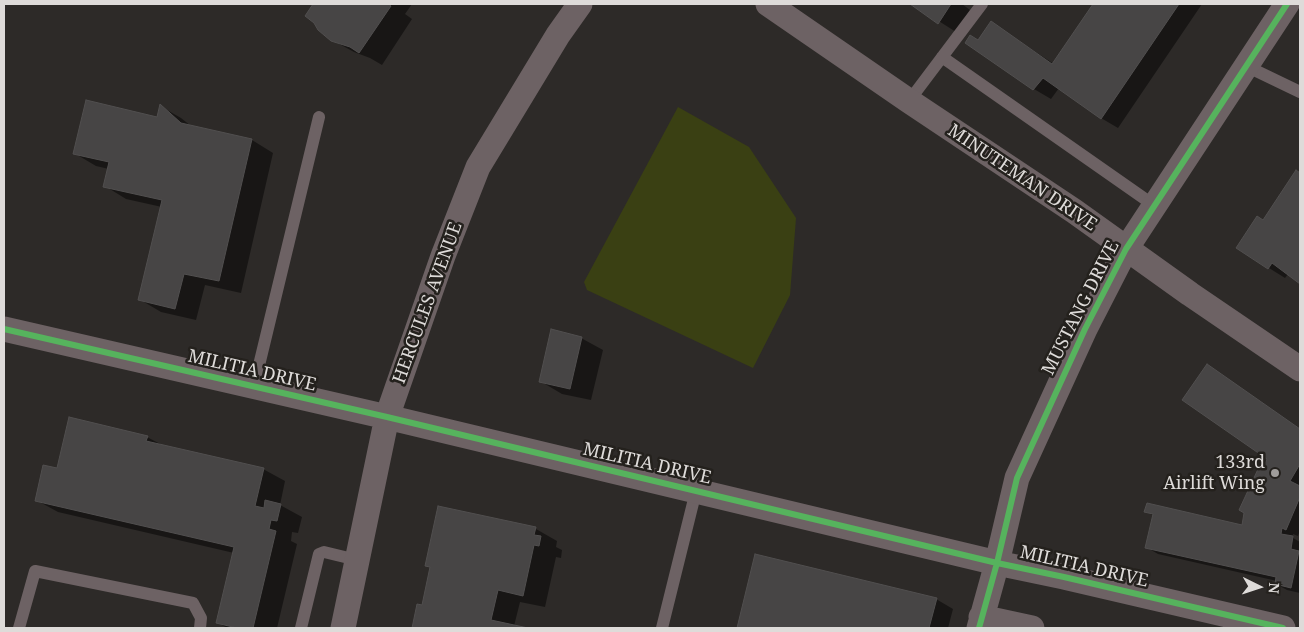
<!DOCTYPE html>
<style>
body{margin:0}
#map{position:relative;width:1304px;height:632px;overflow:hidden;background:#2d2a28;font-family:"Noto Serif",serif}
canvas{display:block}
.frame{position:absolute;inset:0;border:5px solid #dedbd9;pointer-events:none}
.north{position:absolute;left:1234px;top:562px;width:50px;height:50px;-webkit-text-stroke:4px #24211d;paint-order:stroke;rotate:94deg;font-size:14px;font-weight:700;line-height:20px;text-align:center;color:#dedbd9}
.north::after{content:'';display:block;margin:auto;width:18px;height:22px;background:#dedbd9;clip-path:polygon(50% 0,100% 100%,50% 72%,0 100%)}
</style>
<div id="map">
<canvas width="1304" height="632"></canvas>
<div class="frame"></div>
<div class="north">N</div>
</div>
<script>
const ctx = document.querySelector('canvas').getContext('2d');
ctx.lineJoin = 'round';
function paint(path, color) {
  ctx.fillStyle = color;
  ctx.fill(path, 'evenodd');
}
function shape(rows) {
  const path = new Path2D();
  for (const r of rows) {
    path.moveTo(r[0], r[1]);
    for (let i = 2; i < r.length; i += 2) path.lineTo(r[i], r[i + 1]);
  }
  return path;
}
function stroke(path, color, width, dash) {
  ctx.strokeStyle = color;
  ctx.lineWidth = width;
  ctx.lineCap = dash ? 'butt' : 'round';
  ctx.setLineDash(dash || []);
  ctx.stroke(path);
}
function label(font, color, halo, rows, align = 'center') {
  ctx.font = font + ' "Noto Serif",serif';
  ctx.lineWidth = 5;
  ctx.setLineDash([]);
  ctx.textBaseline = 'middle';
  ctx.strokeStyle = halo;
  ctx.fillStyle = color;
  for (const [text, x, y, turn = 0] of rows) {
    ctx.save();
    ctx.translate(x, y);
    ctx.rotate((+turn || 0) * Math.PI / 180);
    ctx.textAlign = isNaN(turn) ? turn : align;
    if (halo) ctx.strokeText(text, 0, 0);
    ctx.fillText(text, 0, 0);
    ctx.restore();
  }
}
const green = shape([
 [678,107,749,147,796,218,790,295,753,368,587,290,584,282]
]);
const shadow = shape([
 [315,4,412,4,405,14,412,19,382,65,370,58,354,52,332,40,315,22,307,16],
 [912,4,962,4,970,10,956,32],
 [1095,4,1202,4,1118,128,1101,118,1059,88,1051,99,1034,89,967,42,979,42,991,23,1054,64],
 [160,106,181,118,191,126,252,140,273,153,241,293,205,285,196,320,161,312,139,299,162,207,126,199,105,186,109,169,96,166,74,153,158,119],
 [1297,172,1300,174,1300,283,1288,274,1285,278,1269,268,1264,221],
 [581,338,603,350,591,400,562,394,540,381],
 [1218,373,1300,429,1300,530,1298,536,1293,534,1293,538,1300,542,1300,593,1287,590,1276,584,1277,581,1158,554,1146,547,1154,516,1146,511,1243,526,1268,458],
 [147,437,164,446,263,469,285,481,280,505,302,517,298,533,292,532,291,541,297,544,277,628,227,628,217,622,234,553,58,512,36,500,58,470],
 [439,507,536,529,557,541,556,547,562,550,561,558,556,557,545,607,520,602,514,626,522,628,413,628,418,606,423,606,431,568,426,565],
 [756,555,936,599,953,609,948,628,739,628]
]);
const building = shape([
 [313,4,388,4,391,6,359,53,350,47,331,41,318,30,314,23,305,16,313,4],
 [910,4,951,4,938,24,910,4],
 [1093,4,1179,4,1101,119,1043,78,1033,90,965,43,970,35,978,40,991,21,1052,64,1093,4],
 [86,100,157,117,160,104,181,123,252,139,219,281,184,274,175,309,138,300,162,200,103,187,109,162,73,154,86,100],
 [1296,170,1300,173,1300,284,1272,263,1268,269,1236,248,1257,216,1263,220,1296,170],
 [551,329,582,337,570,389,539,382,551,329],
 [1207,364,1300,429,1300,464,1290,481,1300,486,1300,497,1286,530,1282,528,1281,534,1293,536,1291,549,1299,551,1291,588,1275,584,1276,577,1145,548,1153,514,1144,512,1147,503,1242,525,1244,513,1239,510,1259,467,1263,469,1267,459,1182,400,1207,364],
 [69,417,148,436,146,441,264,468,255,506,264,508,265,500,281,504,277,521,271,520,269,529,276,531,253,628,237,628,216,623,234,547,35,501,43,465,57,468,69,417],
 [438,506,536,527,534,535,541,536,539,546,534,545,523,596,498,590,491,620,528,628,412,628,417,604,422,605,430,567,425,566,438,506],
 [755,554,937,598,929,628,737,628,755,554]
]);
const lane = shape([
 [942,57,1155,206],
 [1246,66,1300,92],
 [909,101,982,4],
 [254,386,319,117],
 [19,628,35,571,193,603,201,618,200,628],
 [301,628,319,554,324,552,357,560],
 [662,628,696,491]
]);
const street = shape([
 [768,4,909,101,1074,211,1190,294,1300,369],
 [4,329,387,417,997,563,1064,577,1283,628],
 [981,617,1032,628],
 [343,628,387,417,443,256,478,167,558,35,580,4],
 [979,628,997,563,1017,478,1085,329,1126,249,1287,4]
]);
const cycleway = shape([
 [4,329,387,417,997,563,1064,577,1283,628],
 [979,628,997,563,1017,478,1085,329,1126,249,1287,4]
]);
const markers = [
 [1275,473,5,"#a09d9b"]
];
const streetNames = [
 ["MINUTEMAN DRIVE",1022,178,34],
 ["HERCULES AVENUE",428,303,-70],
 ["MUSTANG DRIVE",1081,308,-63],
 ["MILITIA DRIVE",252,371,13],
 ["MILITIA DRIVE",647,464,13],
 ["MILITIA DRIVE",1084,567,13]
];
const poiNames = [
 ["133rd",1265,463],
 ["Airlift Wing",1265,484]
];
paint(green, '#3a4013');
paint(shadow, '#0007');
paint(building, '#474545');
stroke(building, '#514f4f', 1);
stroke(lane, '#6d6264', 12);
stroke(street, '#6d6264', 25);
stroke(cycleway, '#56b35d', 6);
for (const [x, y, r, color] of markers) {
  const dot = new Path2D();
  dot.arc(x, y, r, 0, 2 * Math.PI);
  ctx.fillStyle = color;
  ctx.fill(dot);
  stroke(dot, '#24211d', 2);
}
label('18px', '#dedbd9', '#24211d', streetNames);
label('18px', '#dedbd9', '#24211d', poiNames, 'right');
</script>
